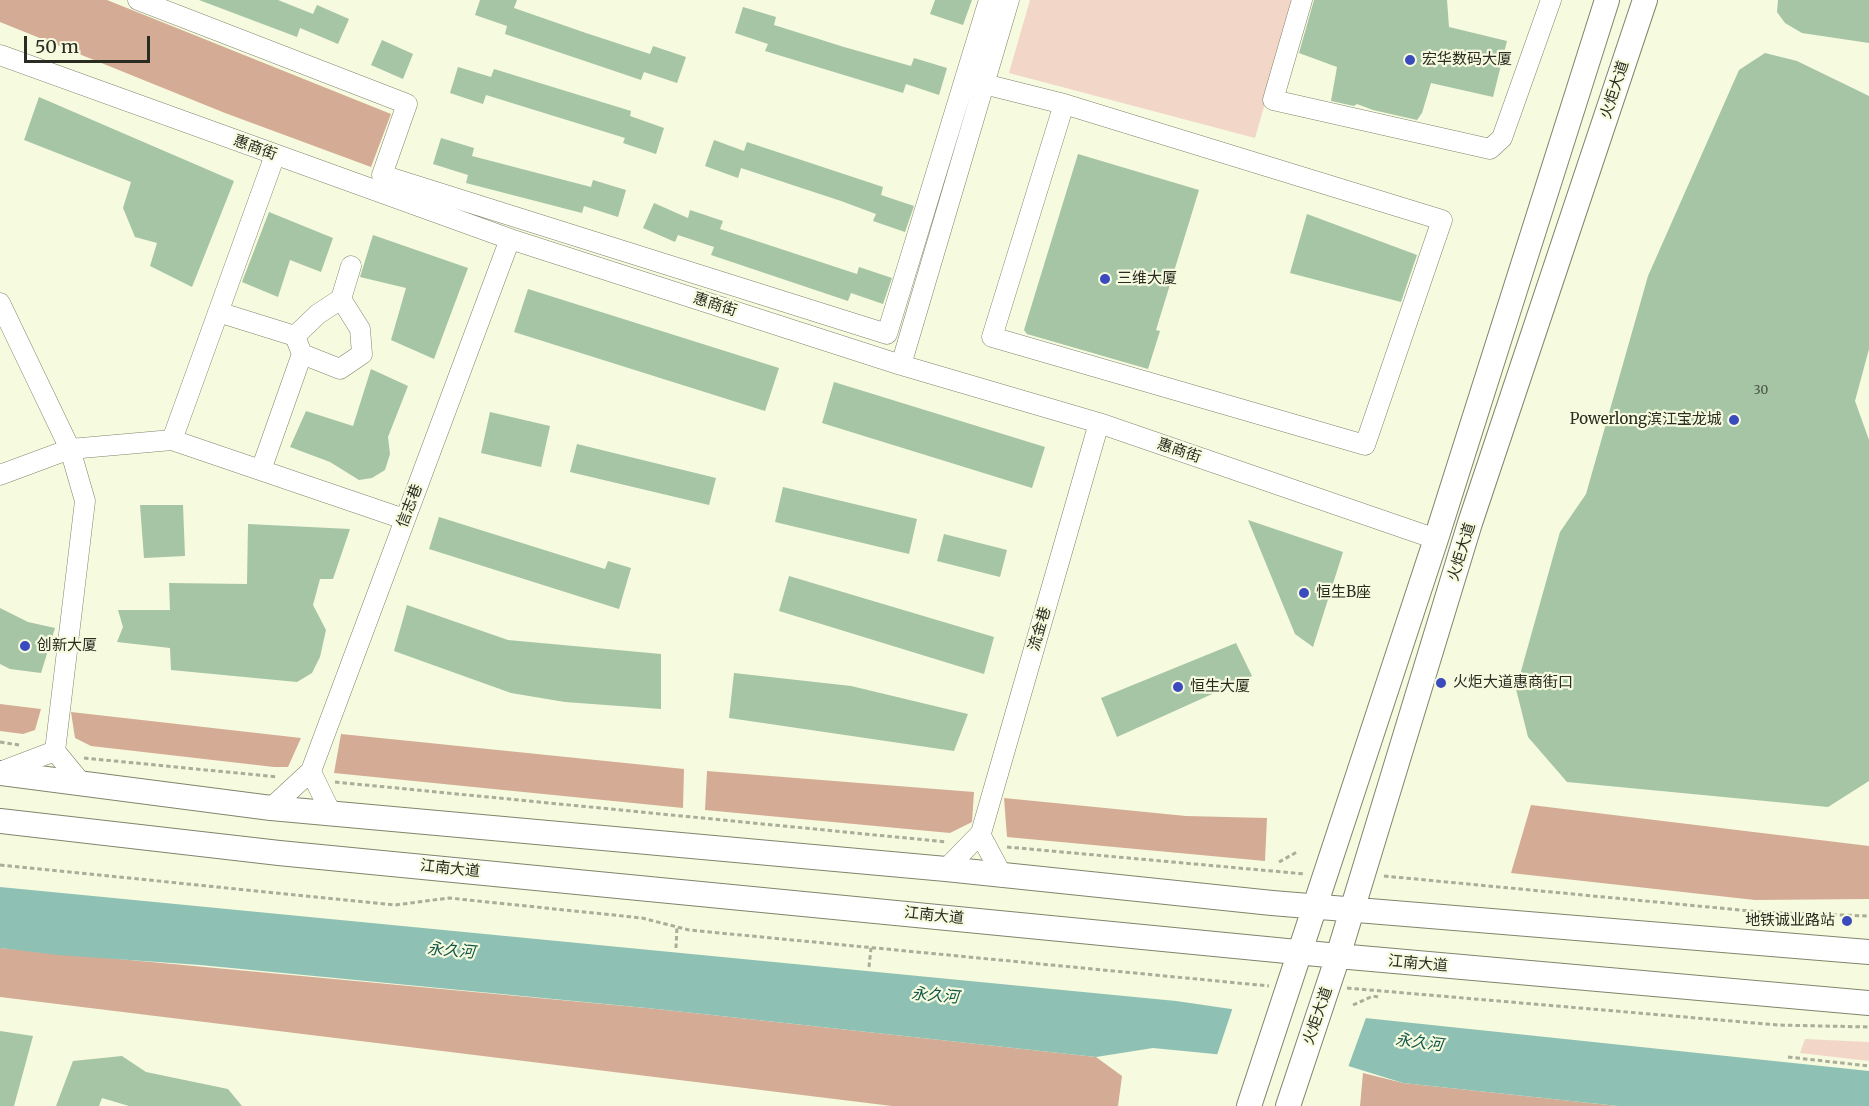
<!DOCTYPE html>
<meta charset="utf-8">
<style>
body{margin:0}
#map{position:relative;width:1869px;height:1106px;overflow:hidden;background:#f6fade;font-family:Merriweather,serif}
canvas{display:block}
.scale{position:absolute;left:24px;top:36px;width:126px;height:27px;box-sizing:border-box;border:3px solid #2a2b21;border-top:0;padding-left:8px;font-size:18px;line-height:21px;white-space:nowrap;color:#2a2b21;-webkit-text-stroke:4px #f6fade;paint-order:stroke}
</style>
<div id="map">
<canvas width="1869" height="1106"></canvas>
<div class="scale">50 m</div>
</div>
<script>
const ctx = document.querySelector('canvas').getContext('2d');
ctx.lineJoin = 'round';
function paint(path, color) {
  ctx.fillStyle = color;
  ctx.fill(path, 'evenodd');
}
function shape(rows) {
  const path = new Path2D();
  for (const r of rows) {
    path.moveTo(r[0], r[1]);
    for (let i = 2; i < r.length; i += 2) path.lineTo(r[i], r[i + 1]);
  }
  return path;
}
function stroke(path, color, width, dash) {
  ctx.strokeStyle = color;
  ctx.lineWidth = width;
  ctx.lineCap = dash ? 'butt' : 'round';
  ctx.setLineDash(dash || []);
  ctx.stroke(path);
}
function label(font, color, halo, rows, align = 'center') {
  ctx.font = font + ' Merriweather,"Noto Sans SC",serif';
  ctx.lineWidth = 4.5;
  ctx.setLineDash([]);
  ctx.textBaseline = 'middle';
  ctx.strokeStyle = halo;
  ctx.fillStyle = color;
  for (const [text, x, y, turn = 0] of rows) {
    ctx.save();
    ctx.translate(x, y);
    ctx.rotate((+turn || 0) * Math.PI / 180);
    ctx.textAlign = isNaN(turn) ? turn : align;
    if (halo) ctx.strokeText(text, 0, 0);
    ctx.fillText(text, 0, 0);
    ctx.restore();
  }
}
const green = shape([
 [1030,0,1295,0,1255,138,1009,73],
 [1805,1039,1869,1042,1869,1061,1800,1053]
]);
const forest = shape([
 [0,0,107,0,391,114,371,167,225,113,0,22],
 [0,704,41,709,35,730,23,734,0,731],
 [71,712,301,738,288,767,274,767,91,746,75,738],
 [341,734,684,769,683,808,334,773],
 [707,771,974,792,972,822,950,833,705,810],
 [1004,798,1186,816,1267,818,1265,861,1007,837],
 [1531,805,1869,846,1869,899,1755,900,1511,873],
 [0,948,657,1009,1096,1057,1122,1076,1118,1106,892,1106,0,997],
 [1363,1073,1403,1083,1618,1106,1360,1106]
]);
const water = shape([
 [0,887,1176,1001,1245,1011,1346,1016,1869,1071,1869,1106,1618,1106,1403,1083,1329,1060,1235,1056,1153,1048,1096,1057,657,1009,200,965,58,955,0,948]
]);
const pier = shape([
 [1233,1007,1246,1008,1367,1015,1347,1070,1328,1063,1216,1058]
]);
const building = shape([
 [199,0,278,0,313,14,317,5,349,19,338,44,300,28,297,37],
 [480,0,517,0,514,8,583,32,650,54,653,46,686,57,677,83,644,72,641,80,505,34,507,26,475,15],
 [935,0,972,0,963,25,930,14],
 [1314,0,1447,0,1449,27,1507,41,1493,97,1431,83,1422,113,1417,120,1373,110,1357,104,1354,106,1331,101,1337,67,1299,53],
 [1778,0,1869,0,1869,43,1802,33,1785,23,1777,12],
 [743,7,776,17,774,25,844,47,911,66,914,58,947,68,939,95,906,84,903,93,765,51,768,44,735,33],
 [382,40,413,54,403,79,371,65],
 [1765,53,1797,61,1869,96,1869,349,1855,401,1869,440,1869,781,1828,807,1567,782,1528,737,1516,689,1560,532,1586,494,1648,276,1739,70],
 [458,67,491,77,494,69,631,111,630,116,664,128,656,154,623,143,625,138,486,95,483,104,450,93],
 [39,97,234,181,192,287,150,266,157,243,135,237,123,208,131,182,24,140],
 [441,138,474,148,472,156,591,187,593,180,626,190,618,217,584,206,582,213,466,183,468,175,433,164],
 [714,140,744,151,747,142,883,187,881,195,914,206,905,232,873,221,876,214,841,201,741,168,738,178,705,166],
 [1078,154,1199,190,1156,330,1160,331,1148,369,1027,334,1024,330],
 [654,203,688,218,690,210,723,221,720,229,857,274,859,267,892,278,883,304,851,293,848,301,711,255,714,247,678,235,675,242,643,228],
 [269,212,333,238,321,272,290,260,278,297,242,282],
 [1307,214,1417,255,1401,302,1290,273],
 [373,235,468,268,434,359,391,340,406,288,360,277],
 [528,289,779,368,765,411,514,332],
 [371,369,408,386,388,437,390,454,385,470,372,478,359,480,330,462,290,447,306,411,353,426],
 [834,382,1045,447,1032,488,822,423],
 [490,412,550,426,541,467,481,453],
 [577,444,716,478,709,505,570,472],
 [783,487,917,519,909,554,775,522],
 [140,505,183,505,185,556,144,558],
 [439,517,605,569,608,561,631,568,619,609,429,549],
 [1248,520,1343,552,1313,647,1295,634],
 [248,524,350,529,333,579,320,579,313,605,326,630,320,657,312,673,297,682,171,670,170,648,117,642,123,627,118,610,170,610,169,583,247,584],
 [944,534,1007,550,1000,577,937,561],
 [789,576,994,637,984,674,779,611],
 [407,605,508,640,661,654,661,709,565,702,511,693,394,651],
 [0,608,28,622,55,628,41,673,10,669,0,664],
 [1236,643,1252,676,1117,737,1101,698],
 [734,673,851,686,968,714,954,751,729,718],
 [0,1031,33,1036,14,1106,0,1106],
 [122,1056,146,1072,228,1089,242,1106,129,1106,102,1098,99,1106,56,1106,73,1061]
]);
const path = shape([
 [0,742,19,745],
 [84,758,278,777],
 [335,782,947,842],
 [1007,847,1305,874],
 [1279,862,1297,852],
 [0,865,395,905,449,898,642,918,689,930,1269,986],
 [1384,876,1761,912,1869,916],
 [676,948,677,927],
 [869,967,871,948],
 [1347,988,1778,1025,1869,1027],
 [1353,1005,1373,996,1378,997],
 [1788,1057,1869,1066]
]);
const minor = shape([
 [138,0,407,104,382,175,887,334,989,0],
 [1302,0,1273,100,1490,149,1502,138,1551,0],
 [0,55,510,239,901,365,1099,423,1436,539],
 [984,84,1064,104,992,337,1365,445,1442,220,1064,104],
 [341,299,351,266],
 [0,303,70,449,85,501,55,751,83,785],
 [218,312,295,336,318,314,341,299,360,329,362,354,340,369,302,354,295,336],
 [901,365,1009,0],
 [172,440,275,155],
 [261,470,302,354],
 [0,475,70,449,172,440,404,519],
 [0,772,55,751],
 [311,772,331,813],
 [271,808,311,771,510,239],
 [981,836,1003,877],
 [946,869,981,833,1099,423]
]);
const major = shape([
 [0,773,271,808,946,869,1272,903,1869,952],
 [0,821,279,853,1338,956,1869,1003],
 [1249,1106,1436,539,1607,0],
 [1288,1106,1338,956,1470,523,1645,0]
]);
const markers = [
 [1410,60,6,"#3b4abd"],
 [1105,279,6,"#3b4abd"],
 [1734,420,6,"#3b4abd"],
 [1304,593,6,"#3b4abd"],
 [25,646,6,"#3b4abd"],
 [1441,683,6,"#3b4abd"],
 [1178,687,6,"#3b4abd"],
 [1847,921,6,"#3b4abd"]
];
const numberNames = [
 ["30",1761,391]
];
const poiNames = [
 ["宏华数码大厦",1422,60],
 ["三维大厦",1117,279],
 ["Powerlong滨江宝龙城",1722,420,"right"],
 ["恒生B座",1316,593],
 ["创新大厦",37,646],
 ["火炬大道惠商街口",1453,683],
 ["恒生大厦",1190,687],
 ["地铁诚业路站",1835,921,"right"]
];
const streetNames = [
 ["火炬大道",1615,90,-72],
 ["惠商街",255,148,20],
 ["惠商街",715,305,18],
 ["惠商街",1179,451,19],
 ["信志巷",410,506,-69],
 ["火炬大道",1462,552,-73],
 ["流金巷",1040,629,-74],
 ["江南大道",450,869,6],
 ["江南大道",934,916,6],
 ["江南大道",1418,964,5],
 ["火炬大道",1318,1016,-71]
];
const waterNames = [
 ["永久河",451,951,5],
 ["永久河",935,996,5],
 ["永久河",1419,1043,7]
];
paint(green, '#f2d7c9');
paint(forest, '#d4ac95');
paint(water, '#8ec1b4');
paint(pier, '#f6fade');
paint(building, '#a5c5a5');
stroke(minor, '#81846c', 21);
stroke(major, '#81846c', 26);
stroke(path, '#aaad98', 3, [4.5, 3]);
stroke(minor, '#fff', 20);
stroke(major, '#fff', 24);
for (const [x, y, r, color] of markers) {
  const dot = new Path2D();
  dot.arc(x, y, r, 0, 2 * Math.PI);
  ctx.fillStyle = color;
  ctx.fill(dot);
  stroke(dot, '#f6fade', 2);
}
label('12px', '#495242', null, numberNames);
label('15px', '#2a2b21', '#f6fade', poiNames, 'left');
label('15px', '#2a2b21', '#f6fade', streetNames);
label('italic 16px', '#115649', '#f6fade', waterNames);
</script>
